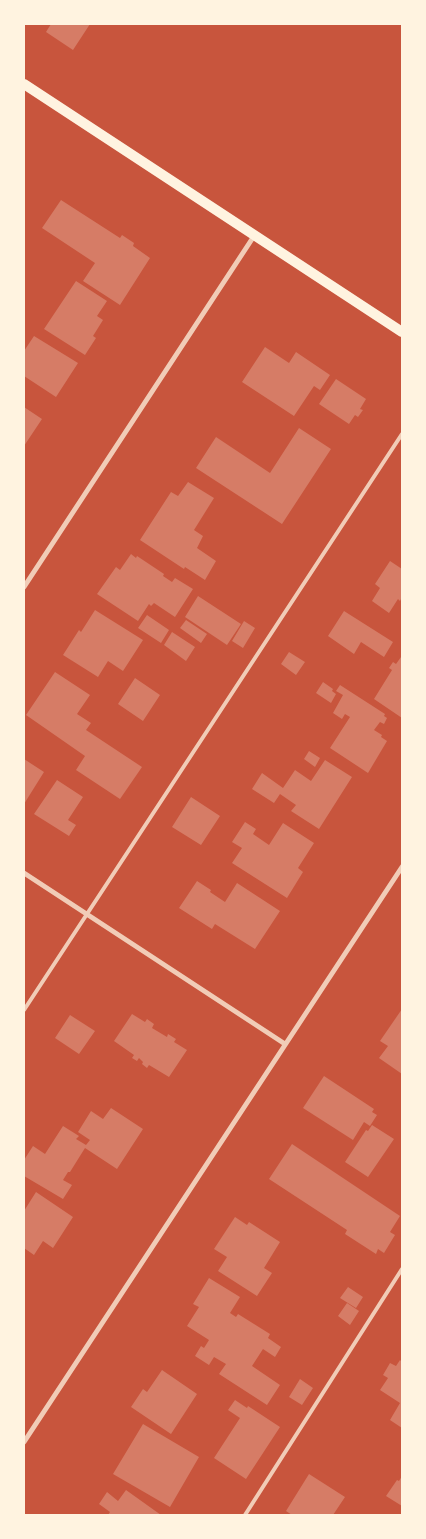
<!DOCTYPE html>
<style>
body{margin:0}
#map{position:relative;width:426px;height:1539px;overflow:hidden;background:#c8553d;font-family:Jost,sans-serif}
canvas{display:block}
.frame{position:absolute;inset:0;border:25px solid #fff3e0;pointer-events:none}
</style>
<div id="map">
<canvas width="426" height="1539"></canvas>
<div class="frame"></div>
</div>
<script>
const ctx = document.querySelector('canvas').getContext('2d');
ctx.lineJoin = 'round';
function paint(path, color) {
  ctx.fillStyle = color;
  ctx.fill(path, 'evenodd');
}
function shape(rows) {
  const path = new Path2D();
  for (const r of rows) {
    path.moveTo(r[0], r[1]);
    for (let i = 2; i < r.length; i += 2) path.lineTo(r[i], r[i + 1]);
  }
  return path;
}
function stroke(path, color, width, dash) {
  ctx.strokeStyle = color;
  ctx.lineWidth = width;
  ctx.lineCap = dash ? 'butt' : 'round';
  ctx.setLineDash(dash || []);
  ctx.stroke(path);
}
const building = shape([
 [51,24,90,24,73,50,46,32],
 [61,200,120,238,122,235,134,243,133,246,150,258,120,305,83,281,95,263,42,228],
 [76,281,107,301,97,316,103,320,93,336,96,338,85,355,44,329],
 [34,336,78,363,56,397,24,376,24,351],
 [265,347,289,363,296,352,330,375,320,390,314,386,294,416,242,382],
 [336,379,366,399,360,409,363,410,358,417,355,415,349,424,319,404],
 [24,407,42,419,24,446],
 [299,428,331,449,282,524,196,468,216,437,270,473],
 [188,482,214,498,194,530,203,536,197,548,216,561,205,580,185,567,184,569,140,540,171,492,178,496],
 [131,554,136,558,137,556,164,574,163,576,172,582,175,578,193,589,175,617,154,603,151,606,149,604,138,621,97,594,116,567,120,570],
 [390,561,402,569,402,597,400,601,398,599,389,613,372,601,380,588,375,584],
 [198,596,241,624,227,645,185,617],
 [95,610,143,640,123,671,108,661,98,677,63,655,79,630,81,632],
 [344,611,393,642,384,657,361,642,354,654,328,636],
 [147,615,169,630,161,643,138,628],
 [186,620,207,634,201,643,180,628],
 [244,621,255,628,243,648,232,641],
 [172,632,195,647,186,661,164,645],
 [289,652,305,662,296,675,281,664],
 [401,657,402,658,402,718,374,699,392,670,389,668,393,662,396,664],
 [55,672,90,695,77,714,91,723,86,730,142,767,120,799,76,770,85,756,26,715],
 [135,678,160,695,143,721,118,704],
 [323,682,333,689,332,691,336,694,331,703,316,693],
 [340,685,385,714,384,716,387,718,384,724,380,722,374,730,382,735,381,737,387,741,368,773,330,748,350,717,345,714,342,719,333,713,343,695,336,691],
 [309,751,320,758,315,767,304,759],
 [24,759,44,772,24,804],
 [325,760,352,777,319,829,291,811,296,805,280,794,274,803,252,789,262,773,283,788,295,770,311,781],
 [57,780,83,797,68,820,76,825,69,836,34,814],
 [191,797,220,816,201,845,172,827],
 [245,822,256,829,253,834,269,845,283,823,314,843,298,868,303,872,287,898,232,863,242,848,232,842],
 [197,881,211,890,210,892,225,902,237,883,280,911,255,949,215,924,212,929,179,908],
 [402,1009,402,1074,379,1058,388,1046,380,1041],
 [132,1014,145,1022,147,1019,154,1024,152,1028,167,1037,168,1034,176,1039,174,1042,187,1050,169,1077,149,1065,147,1068,142,1064,143,1062,139,1058,137,1061,132,1058,134,1055,114,1041],
 [70,1015,95,1031,79,1054,55,1038],
 [324,1076,374,1109,372,1112,377,1115,370,1126,364,1122,353,1140,303,1108],
 [111,1108,143,1129,117,1169,85,1148,70,1172,68,1172,63,1180,72,1185,63,1199,24,1176,24,1160,33,1146,45,1154,63,1126,79,1136,76,1139,86,1145,90,1140,78,1132,91,1111,103,1119],
 [372,1125,394,1139,368,1177,345,1162,366,1130,368,1131],
 [292,1144,400,1216,390,1232,395,1235,384,1253,378,1249,376,1254,345,1234,347,1230,269,1179],
 [36,1192,73,1217,53,1248,43,1241,34,1255,24,1248,24,1211],
 [235,1217,247,1225,249,1222,280,1242,264,1268,272,1273,257,1296,218,1271,227,1257,214,1249],
 [209,1278,240,1297,230,1313,236,1317,238,1314,270,1334,268,1338,281,1347,275,1357,263,1349,252,1366,280,1385,267,1405,219,1374,226,1364,214,1357,209,1365,195,1356,201,1346,204,1348,209,1340,187,1326,199,1307,193,1304],
 [348,1287,363,1297,356,1308,340,1298],
 [347,1303,359,1311,350,1325,338,1316],
 [400,1360,402,1362,402,1428,390,1420,400,1403,380,1390,388,1378,383,1375,390,1363,396,1366],
 [162,1370,197,1394,171,1434,131,1407,143,1389,147,1392],
 [300,1379,313,1388,302,1405,289,1397],
 [235,1400,247,1408,248,1406,280,1427,246,1479,214,1458,240,1418,228,1410],
 [143,1424,199,1457,170,1507,113,1474],
 [309,1474,345,1497,333,1515,292,1515,286,1511],
 [402,1476,402,1506,386,1496,397,1480,399,1481],
 [126,1490,161,1515,108,1515,110,1512,99,1504,107,1492,118,1501]
]);
const service = shape([
 [24,1010,402,434],
 [245,1515,402,1269]
]);
const minor = shape([
 [24,587,254,236],
 [24,873,285,1044],
 [24,1442,402,867]
]);
const secondary = shape([
 [24,84,402,332]
]);
paint(building, '#d67c66');
stroke(service, '#f1ccb7', 4);
stroke(minor, '#f1ccb7', 5);
stroke(secondary, '#fff3e0', 10);
</script>
